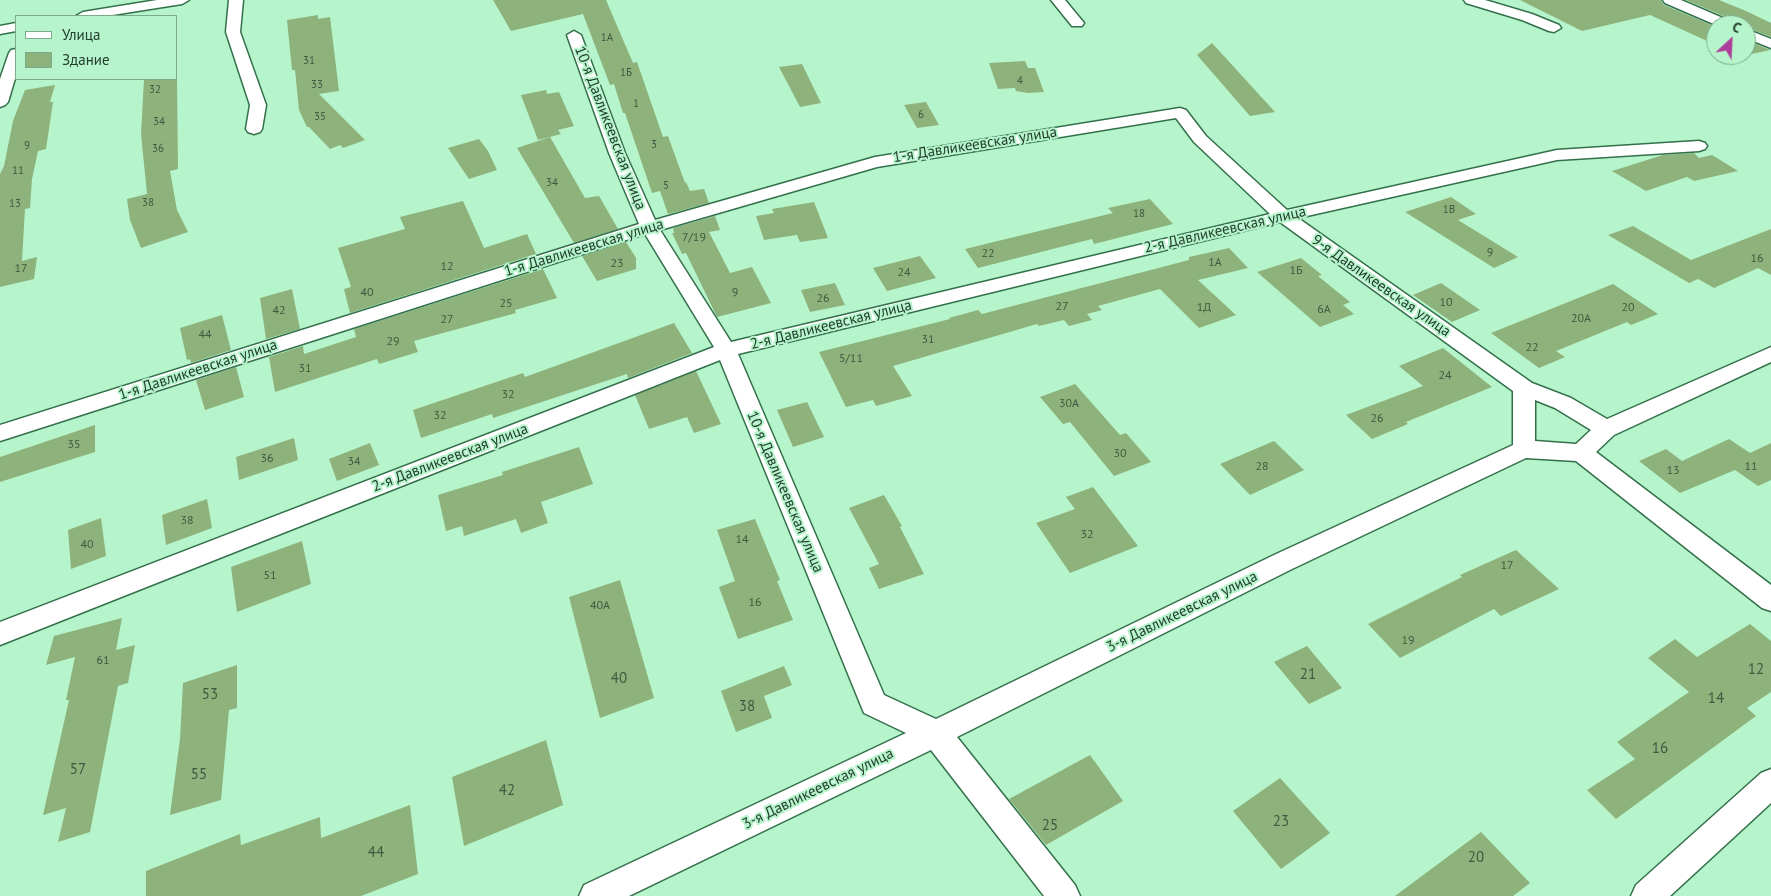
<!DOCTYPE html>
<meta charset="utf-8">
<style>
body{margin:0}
#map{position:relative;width:1771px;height:896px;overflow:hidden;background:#b6f5cb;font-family:"PT Sans",sans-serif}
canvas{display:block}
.legend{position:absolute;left:15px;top:15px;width:162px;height:65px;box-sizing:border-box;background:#b6f5cb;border:1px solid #7bab8c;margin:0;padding:6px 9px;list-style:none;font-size:15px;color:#233d2d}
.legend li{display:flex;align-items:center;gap:10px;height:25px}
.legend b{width:25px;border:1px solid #7bab8c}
.north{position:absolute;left:1706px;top:15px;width:50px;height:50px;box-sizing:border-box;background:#b6f5cb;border:1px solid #7bab8c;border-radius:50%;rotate:25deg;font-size:14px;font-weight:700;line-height:20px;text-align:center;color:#233d2d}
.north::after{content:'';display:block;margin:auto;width:18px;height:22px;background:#ae3e9b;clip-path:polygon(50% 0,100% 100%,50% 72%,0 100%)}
</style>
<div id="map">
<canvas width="1771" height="896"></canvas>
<ul class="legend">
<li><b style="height:6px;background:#fff"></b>Улица</li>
<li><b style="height:14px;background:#8eb27b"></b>Здание</li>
</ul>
<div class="north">С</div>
</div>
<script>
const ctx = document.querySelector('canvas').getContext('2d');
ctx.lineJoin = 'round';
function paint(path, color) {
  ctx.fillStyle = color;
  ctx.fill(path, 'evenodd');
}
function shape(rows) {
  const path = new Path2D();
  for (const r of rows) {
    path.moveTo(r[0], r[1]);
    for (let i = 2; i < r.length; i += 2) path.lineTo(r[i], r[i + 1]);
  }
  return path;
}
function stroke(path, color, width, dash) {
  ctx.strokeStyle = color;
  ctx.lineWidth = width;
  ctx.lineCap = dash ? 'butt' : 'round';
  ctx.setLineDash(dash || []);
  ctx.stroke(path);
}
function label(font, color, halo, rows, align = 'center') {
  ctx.font = font + ' "PT Sans",sans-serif';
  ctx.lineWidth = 4;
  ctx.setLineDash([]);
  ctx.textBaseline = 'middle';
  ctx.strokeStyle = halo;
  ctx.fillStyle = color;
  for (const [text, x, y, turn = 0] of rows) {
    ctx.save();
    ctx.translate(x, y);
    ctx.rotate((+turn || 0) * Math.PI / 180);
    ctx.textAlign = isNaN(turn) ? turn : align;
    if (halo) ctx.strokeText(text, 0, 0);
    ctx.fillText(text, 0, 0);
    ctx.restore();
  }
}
const building = shape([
 [493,0,606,0,633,63,637,62,663,137,668,136,685,183,686,182,690,191,704,189,709,203,668,214,660,191,652,193,625,113,623,113,614,84,610,85,583,14,511,31],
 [1520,0,1661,0,1664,5,1716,27,1716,45,1650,15,1582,31],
 [1686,0,1719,0,1746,11,1771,23,1771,37,1746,27,1746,25,1736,25,1733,20],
 [318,15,318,19,330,17,339,91,319,94,365,140,343,148,340,145,330,149,309,127,307,127,299,110,295,70,292,70,287,20],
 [1746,40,1770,50,1771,50,1746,55],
 [1212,43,1275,112,1250,116,1197,55],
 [1025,61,1028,68,1035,68,1044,92,1028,93,1016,91,1015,88,998,89,989,63],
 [802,64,821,103,800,107,779,67],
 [144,79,177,79,178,169,170,171,177,210,188,232,141,248,130,220,127,199,147,194,141,134],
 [55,85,50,102,53,102,46,149,38,151,32,179,30,208,25,209,22,261,37,257,34,279,0,287,0,174,4,166,13,121,25,90],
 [546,90,547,94,559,92,574,126,558,130,561,134,538,140,521,95],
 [926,102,939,125,917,128,904,105],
 [550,137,585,198,599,196,618,229,574,243,517,148],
 [479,139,488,151,497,170,469,179,448,148],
 [1694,153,1699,158,1712,155,1738,171,1694,181,1687,177,1646,191,1612,171,1663,155],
 [1451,197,1476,214,1458,220,1518,257,1494,268,1405,212],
 [1150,199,1173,224,1094,244,1092,239,978,268,965,249,1113,213,1108,208],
 [463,201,484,248,527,234,536,254,350,313,344,289,351,287,338,248,405,229,400,217],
 [814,202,828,238,800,242,797,235,764,240,756,216,774,213,772,209],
 [715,216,720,230,709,232,730,273,752,267,771,303,717,317,686,253,682,254,672,233,674,233,673,228],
 [1633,226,1691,260,1771,229,1771,275,1758,268,1714,288,1698,279,1689,283,1608,235],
 [626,242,636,258,636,269,597,281,582,256],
 [1229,248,1248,268,1198,280,1236,315,1199,328,1160,289,1098,306,1102,310,1087,314,1092,320,1069,326,1064,320,1039,326,1037,324,893,366,912,396,876,406,873,400,846,407,819,352,950,319,949,318,978,310,982,314,1189,260,1189,257],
 [920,256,936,278,887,291,873,268],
 [1301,258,1322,275,1318,276,1350,302,1343,305,1354,314,1320,327,1257,272],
 [543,269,557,298,515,310,516,313,414,341,418,352,379,364,377,359,275,392,269,357,303,346,304,354,356,337,354,329],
 [835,283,845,305,810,312,801,290],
 [1441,283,1480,310,1452,322,1413,295],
 [1613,284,1658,314,1631,325,1627,322,1556,351,1565,357,1539,368,1491,333],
 [292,289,300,329,266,339,260,298],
 [222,315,231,350,191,363,190,359,187,360,180,328],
 [674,323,692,353,628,378,627,374,493,418,492,414,421,438,413,410,523,373,525,377],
 [1443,348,1492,387,1406,422,1408,424,1372,439,1346,415,1423,386,1399,366],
 [236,367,244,397,205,410,196,380],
 [696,371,721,424,694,433,687,417,649,429,635,395],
 [1075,384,1120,435,1126,433,1151,462,1114,476,1070,422,1063,424,1040,397],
 [807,402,824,437,793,447,777,410],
 [95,425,95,452,0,482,0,457],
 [294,438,298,460,239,480,236,457],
 [1729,439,1750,453,1771,443,1771,480,1758,486,1735,470,1680,493,1639,461,1666,449,1682,461],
 [1274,441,1304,470,1250,495,1220,464],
 [370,443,379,465,337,481,329,459],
 [579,447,593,484,541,502,548,523,521,533,516,519,464,536,462,526,446,531,438,495,503,475,502,472],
 [1093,487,1138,546,1070,573,1036,523,1075,509,1066,497],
 [884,495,902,526,900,527,924,574,879,589,869,568,879,564,849,508],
 [207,499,212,528,166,545,162,515],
 [101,518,106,556,71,569,68,530],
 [755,519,780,580,777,581,793,620,738,639,719,587,735,581,717,530],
 [302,541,311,584,237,612,231,567],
 [1516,550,1559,589,1501,616,1494,609,1400,658,1368,624,1462,577,1460,575],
 [620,580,654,698,600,718,569,597],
 [122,618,116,650,135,645,128,683,118,686,90,832,58,842,66,808,43,815,69,700,66,700,75,657,46,665,54,636],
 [1750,624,1771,641,1771,692,1747,708,1756,716,1616,819,1587,790,1635,759,1617,742,1689,692,1648,658,1675,639,1697,657],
 [1307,646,1342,688,1309,704,1274,662],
 [237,665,237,708,229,710,221,800,170,815,180,739,183,683],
 [784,666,792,685,764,696,772,718,736,732,721,691],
 [546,740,563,805,464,846,452,777],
 [1090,755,1123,801,1046,845,1009,799],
 [1280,778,1330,833,1281,869,1233,811],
 [410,805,418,874,361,896,146,896,146,871,240,834,241,845,320,817,321,838],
 [1481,832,1530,883,1513,896,1395,896]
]);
const minor = shape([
 [157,0,189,0,182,4,106,16,76,16,83,12,157,0],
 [229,0,243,0,240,32,266,105,262,129,260,132,254,134,248,132,246,129,250,105,226,32,229,0],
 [1051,0,1065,0,1084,23,1082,26,1072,26,1051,0],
 [1464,0,1485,0,1532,14,1559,25,1561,28,1554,32,1549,31,1522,20,1466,3,1464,0],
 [1663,0,1681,0,1732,22,1734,25,1716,25,1665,3,1663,0],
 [16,23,16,31,0,34,0,26,16,23],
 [1746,29,1771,39,1771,48,1746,38,1746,29],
 [574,31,581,35,625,153,655,220,875,157,1180,108,1186,110,1206,136,1287,210,1557,150,1699,141,1705,143,1707,146,1705,149,1699,151,1557,160,1298,218,1532,383,1571,398,1607,419,1771,347,1771,362,1614,435,1596,452,1771,585,1771,611,1762,608,1576,461,1526,458,1292,569,957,737,1075,885,1080,896,1044,896,931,750,629,896,579,896,584,885,906,733,864,713,720,360,0,645,0,622,714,347,645,234,0,441,0,425,639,224,609,153,567,35,574,31],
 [1176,118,1194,142,1270,214,731,342,660,230,877,167,1176,118],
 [1280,222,1513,391,1513,445,1274,555,936,719,884,695,738,354,1280,222],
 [1535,400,1555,408,1591,430,1576,444,1535,441,1535,400],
 [16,49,16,75,8,102,5,105,0,107,0,79,9,53,11,50,16,49],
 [1771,769,1771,803,1670,896,1631,896,1636,885,1761,773,1771,769]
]);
const farNumbernames = [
 ["1А",607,38],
 ["31",309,61],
 ["1Б",626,73],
 ["4",1020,81],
 ["33",317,85],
 ["32",155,90],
 ["1",636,104],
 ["6",921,115],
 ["35",320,117],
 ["34",159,122],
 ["3",654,145],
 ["9",27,146],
 ["36",158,149],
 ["11",18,171],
 ["34",552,183],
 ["5",666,186],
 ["38",148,203],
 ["13",15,204],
 ["1В",1449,210],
 ["18",1139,214]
];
const numberNames = [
 ["7/19",694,238],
 ["9",1490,253],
 ["22",988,254],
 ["16",1757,259],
 ["1А",1215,263],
 ["23",617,264],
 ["12",447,267],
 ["17",21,269],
 ["1Б",1296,271],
 ["24",904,273],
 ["40",367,293],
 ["9",735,293],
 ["26",823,299],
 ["10",1446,303],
 ["25",506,304],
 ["27",1062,307],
 ["1Д",1204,308],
 ["20",1628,308],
 ["6А",1324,310],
 ["42",279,311],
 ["20А",1581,319],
 ["27",447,320],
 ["44",205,335],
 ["31",928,340],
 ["29",393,342],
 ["22",1532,348],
 ["5/11",851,359],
 ["31",305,369],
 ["24",1445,376],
 ["32",508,395],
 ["30А",1069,404],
 ["32",440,416],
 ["26",1377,419],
 ["35",74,445],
 ["30",1120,454],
 ["36",267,459],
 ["34",354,462],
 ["28",1262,467],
 ["11",1751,467],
 ["13",1673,471],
 ["38",187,521],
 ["32",1087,535],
 ["14",742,540],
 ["40",87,545],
 ["17",1507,566],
 ["51",270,576],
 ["16",755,603],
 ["40А",600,606],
 ["19",1408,641],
 ["61",103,661]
];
const streetNames = [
 ["10-я Давликеевская улица",610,128,69],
 ["1-я Давликеевская улица",975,145,-9],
 ["2-я Давликеевская улица",1225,230,-13],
 ["1-я Давликеевская улица",584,248,-17],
 ["9-я Давликеевская улица",1381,286,35],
 ["2-я Давликеевская улица",831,325,-14],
 ["1-я Давликеевская улица",198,370,-18],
 ["2-я Давликеевская улица",450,458,-21],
 ["10-я Давликеевская улица",785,492,67],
 ["3-я Давликеевская улица",1182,612,-26],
 ["3-я Давликеевская улица",818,789,-26]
];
const nearNumbernames = [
 ["12",1756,670],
 ["21",1308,675],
 ["40",619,679],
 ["53",210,695],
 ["14",1716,699],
 ["38",747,707],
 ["16",1660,749],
 ["57",78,770],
 ["55",199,775],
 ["42",507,791],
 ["23",1281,822],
 ["25",1050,826],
 ["44",376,853],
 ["20",1476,858]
];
paint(building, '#8eb27b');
stroke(minor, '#33704b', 3);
paint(minor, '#fff');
label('11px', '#3e5a40', null, farNumbernames);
label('12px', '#3e5a40', null, numberNames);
label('15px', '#233d2d', '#b6f5cb', streetNames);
label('15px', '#3e5a40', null, nearNumbernames);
</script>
